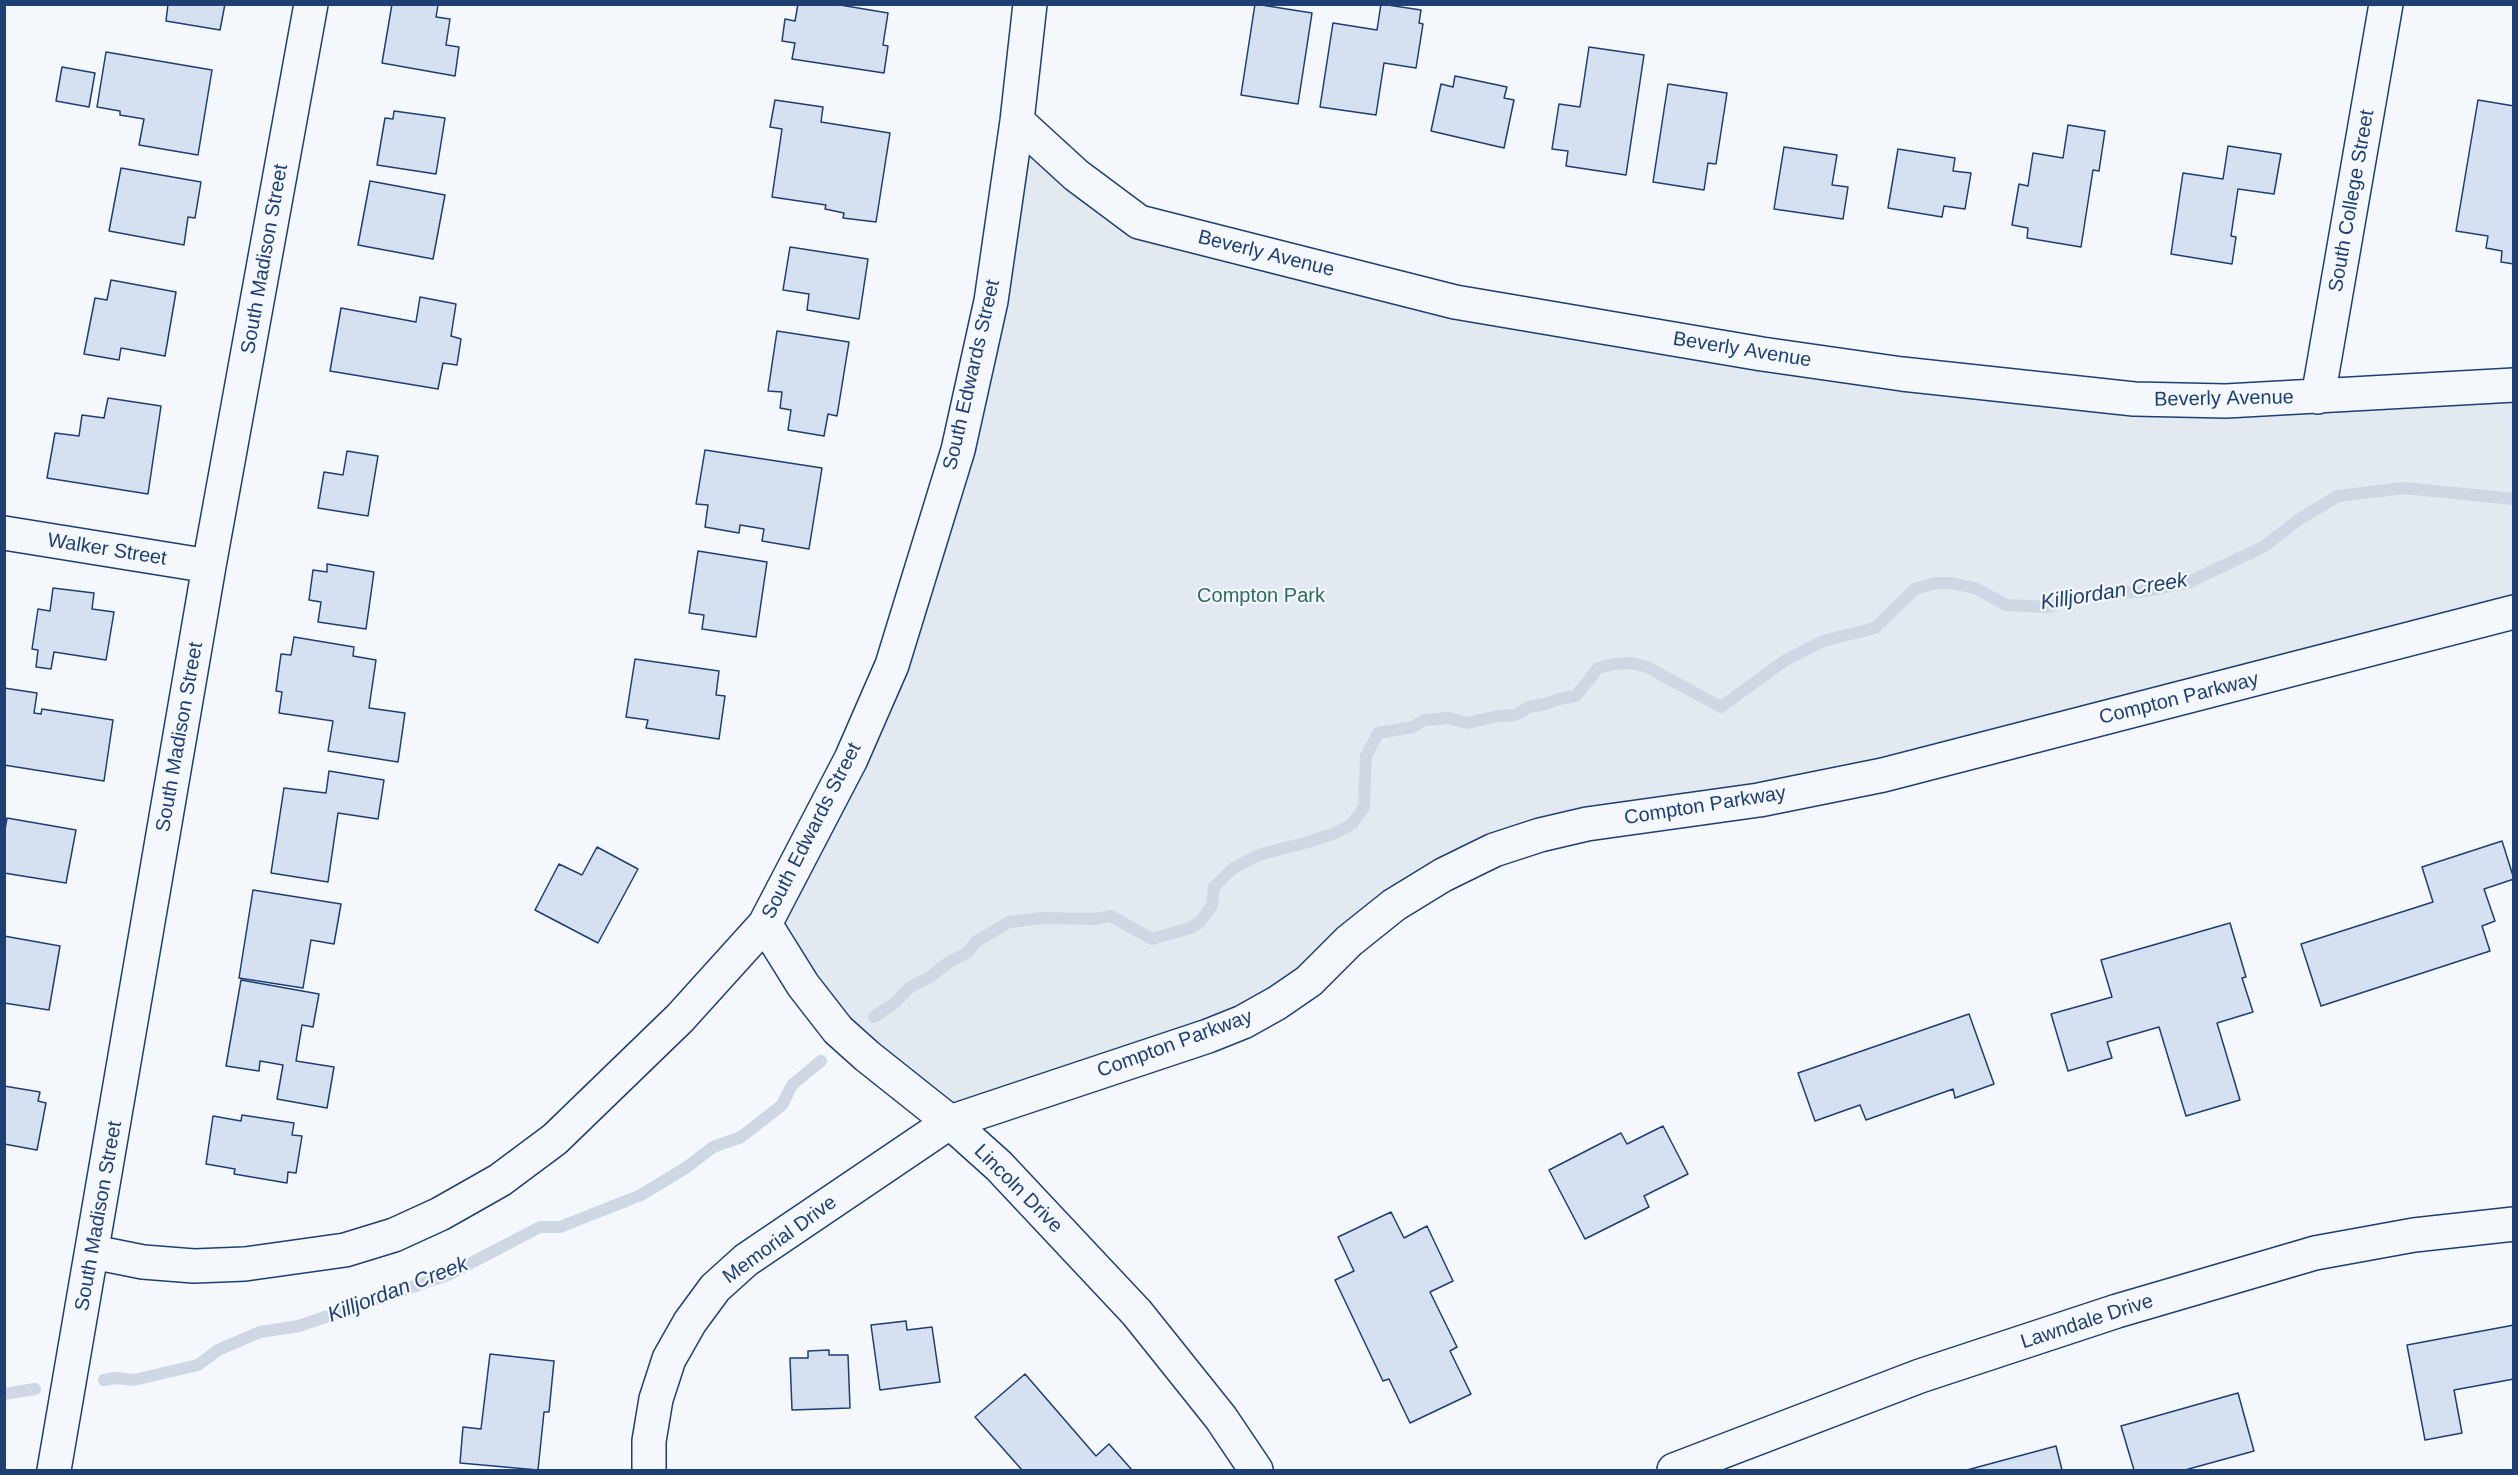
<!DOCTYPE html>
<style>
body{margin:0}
#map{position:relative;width:2518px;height:1475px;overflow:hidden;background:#f4f7fb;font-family:Arial,sans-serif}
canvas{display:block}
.frame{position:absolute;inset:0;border:6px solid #1d3f73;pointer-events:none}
</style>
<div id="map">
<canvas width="2518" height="1475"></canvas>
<div class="frame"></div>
</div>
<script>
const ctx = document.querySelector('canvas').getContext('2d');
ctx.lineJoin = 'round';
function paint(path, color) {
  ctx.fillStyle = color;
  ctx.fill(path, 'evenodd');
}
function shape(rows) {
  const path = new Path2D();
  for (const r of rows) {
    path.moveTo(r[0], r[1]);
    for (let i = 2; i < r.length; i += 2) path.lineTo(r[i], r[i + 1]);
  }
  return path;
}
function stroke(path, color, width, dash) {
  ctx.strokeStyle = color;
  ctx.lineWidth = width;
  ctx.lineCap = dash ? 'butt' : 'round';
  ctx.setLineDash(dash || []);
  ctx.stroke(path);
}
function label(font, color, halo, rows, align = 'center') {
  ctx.font = font + ' Arial,sans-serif';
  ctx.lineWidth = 4.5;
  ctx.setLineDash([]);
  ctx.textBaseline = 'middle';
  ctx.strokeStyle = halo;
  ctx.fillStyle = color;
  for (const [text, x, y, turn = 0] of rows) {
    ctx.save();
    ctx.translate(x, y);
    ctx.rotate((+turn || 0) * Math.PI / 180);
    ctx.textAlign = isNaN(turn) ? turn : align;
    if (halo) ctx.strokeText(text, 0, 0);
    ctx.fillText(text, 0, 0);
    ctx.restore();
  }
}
const green = shape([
 [1017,121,1104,197,1455,302,2042,391,2513,385,2513,614,1494,850,1309,981,950,1122,911,1090,765,924,893,662,1017,121]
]);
const stream = shape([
 [874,1017,895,1003,910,987,930,977,949,962,968,952,977,941,1009,922,1042,918,1095,919,1111,916,1152,939,1190,928,1200,922,1212,905,1214,887,1232,869,1258,855,1308,842,1333,834,1352,824,1364,807,1366,756,1378,733,1413,727,1424,720,1448,718,1467,723,1498,716,1515,715,1529,707,1546,704,1559,699,1576,696,1598,668,1614,664,1631,663,1647,667,1721,707,1784,661,1823,641,1875,628,1915,589,1936,583,1951,583,1975,588,2006,605,2049,607,2065,600,2093,594,2138,592,2187,583,2263,547,2301,518,2338,496,2404,488,2514,499],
 [104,1380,115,1378,134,1380,198,1365,218,1350,260,1332,299,1326,450,1274,540,1227,560,1227,641,1195,687,1167,713,1147,741,1137,782,1105,792,1085,821,1061],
 [4,1394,35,1389]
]);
const building = shape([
 [168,4,225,4,220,30,166,21,168,4],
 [392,4,438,5,436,17,450,19,446,45,459,47,455,76,382,63,392,4],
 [798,4,834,4,888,13,883,45,888,46,884,73,792,59,795,43,782,41,785,19,795,21,798,4],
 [1255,4,1312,13,1298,104,1241,95,1255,4],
 [1381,4,1421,10,1419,23,1423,24,1416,68,1384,63,1376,115,1320,107,1333,23,1377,30,1381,4],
 [1589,47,1644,55,1626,175,1566,166,1568,151,1552,149,1559,104,1580,107,1589,47],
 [106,52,212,70,198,155,139,145,144,119,120,115,120,111,97,107,106,52],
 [62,67,95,73,89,107,56,101,62,67],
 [1455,76,1507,87,1504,98,1514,100,1504,148,1431,131,1441,84,1453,87,1455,76],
 [1668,84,1727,93,1716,164,1708,163,1704,190,1653,182,1668,84],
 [775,100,823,107,821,122,890,133,876,222,843,218,844,213,825,209,826,205,772,197,782,129,770,127,775,100],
 [2478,100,2514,106,2514,264,2501,262,2502,251,2486,248,2488,236,2456,231,2478,100],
 [394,111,445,118,436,174,377,165,385,118,393,119,394,111],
 [2068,125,2105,131,2099,171,2093,170,2081,247,2027,238,2028,228,2012,225,2019,184,2028,186,2033,153,2063,158,2068,125],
 [2228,146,2281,154,2274,194,2238,189,2231,236,2236,237,2232,264,2171,254,2183,173,2223,179,2228,146],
 [1784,147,1837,155,1832,185,1848,187,1843,219,1774,209,1784,147],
 [1898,149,1955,158,1953,171,1971,173,1965,209,1944,206,1942,217,1888,208,1898,149],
 [121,168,201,182,195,218,188,217,184,245,109,231,121,168],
 [370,181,445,195,433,259,358,245,370,181],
 [790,247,868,259,859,319,807,310,809,294,783,290,790,247],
 [111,280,176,292,165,356,121,348,119,360,84,354,95,298,107,300,111,280],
 [420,297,456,304,451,336,461,339,457,365,443,363,438,389,330,371,341,308,416,322,420,297],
 [777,331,849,342,837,416,828,414,824,436,788,430,791,410,780,408,782,392,768,391,777,331],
 [108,398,161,406,148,494,47,478,55,433,79,436,82,415,104,418,108,398],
 [705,450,822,468,809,549,762,541,764,529,740,525,739,533,705,527,708,505,696,504,705,450],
 [347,451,378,456,368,516,318,508,324,472,343,475,347,451],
 [698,551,767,562,756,637,702,629,704,615,689,613,698,551],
 [327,564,374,572,366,629,318,622,321,602,309,600,313,570,327,572,327,564],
 [53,588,94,593,92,609,114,612,106,660,54,652,51,669,36,667,38,650,32,649,38,609,50,611,53,588],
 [294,637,354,647,353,656,376,660,369,708,405,713,398,762,328,751,333,721,279,713,282,692,276,691,281,654,291,655,294,637],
 [635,659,719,671,716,695,725,696,719,739,646,728,648,720,626,717,635,659],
 [4,688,37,693,34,713,41,714,42,709,113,720,104,781,4,765,4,688],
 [329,771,384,780,378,819,338,813,328,882,271,873,284,788,326,793,329,771],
 [7,818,76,830,66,883,4,873,4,835,7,818],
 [2502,841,2514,879,2484,889,2495,921,2482,926,2490,951,2321,1006,2301,944,2433,902,2422,867,2502,841],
 [597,847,638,869,598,943,535,910,559,864,582,875,597,847],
 [253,890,341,904,334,944,311,940,303,988,239,978,253,890],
 [2230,923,2246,977,2242,978,2253,1012,2217,1023,2240,1100,2186,1116,2159,1027,2107,1042,2112,1058,2068,1071,2051,1014,2112,997,2101,960,2230,923],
 [4,936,60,946,49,1010,4,1003,4,936],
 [241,980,319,994,313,1027,302,1025,296,1061,334,1067,327,1108,277,1099,283,1065,260,1061,259,1071,226,1066,241,980],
 [1969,1014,1994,1084,1955,1098,1953,1089,1866,1120,1860,1105,1815,1121,1798,1073,1969,1014],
 [4,1086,40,1092,38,1101,46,1103,37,1150,4,1144,4,1086],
 [242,1115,294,1123,292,1135,302,1136,296,1173,288,1172,287,1183,234,1174,235,1169,206,1164,213,1116,241,1121,242,1115],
 [1663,1126,1688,1174,1644,1196,1649,1207,1585,1239,1549,1170,1621,1133,1627,1144,1663,1126],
 [1391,1212,1404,1238,1427,1226,1453,1281,1430,1292,1457,1347,1450,1351,1471,1394,1410,1423,1389,1379,1383,1381,1335,1280,1354,1271,1338,1237,1391,1212],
 [906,1321,907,1330,932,1327,940,1382,880,1390,871,1325,906,1321],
 [2514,1325,2514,1379,2454,1390,2462,1433,2425,1440,2407,1345,2514,1325],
 [829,1350,829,1355,848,1355,850,1408,792,1410,790,1358,808,1358,808,1351,829,1350],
 [490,1354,554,1361,549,1412,544,1412,538,1470,460,1463,463,1427,481,1429,490,1354],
 [1025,1374,1096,1456,1109,1444,1132,1470,1022,1470,975,1417,1025,1374],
 [2238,1393,2254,1451,2185,1470,2134,1470,2121,1426,2238,1393],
 [2056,1446,2062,1470,1967,1470,2056,1446]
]);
const street = shape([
 [1017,121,1076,175,1139,222,1455,302,1762,354,1902,374,2134,399,2226,401,2514,385],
 [2318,397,2386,4],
 [4,533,209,566],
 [765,924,803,985,838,1030,867,1056,950,1122,999,1166,1137,1313,1221,1418,1256,1470],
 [93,1252,143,1262,194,1266,245,1264,345,1250,394,1235,440,1214,500,1180,555,1139,680,1018,765,924,851,759,892,665,958,450,991,301,1017,121,1030,4],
 [54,1470,209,566,311,4],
 [649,1470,649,1441,656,1399,669,1359,690,1322,715,1288,746,1260,950,1122,1208,1036,1243,1022,1277,1003,1309,981,1349,941,1394,905,1443,875,1494,850,1540,835,1587,824,1759,800,1883,775,2514,612],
 [1674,1470,1920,1376,2117,1311,2315,1253,2414,1235,2514,1224]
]);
const streetNames = [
 ["South College Street",2352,201,-80],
 ["Beverly Avenue",1266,254,14],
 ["South Madison Street",265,259,-80],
 ["Beverly Avenue",1742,350,9],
 ["South Edwards Street",972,375,-77],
 ["Beverly Avenue",2224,399,-1],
 ["Walker Street",107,550,9],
 ["Compton Parkway",2179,699,-14],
 ["South Madison Street",180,737,-80],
 ["Compton Parkway",1705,806,-9],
 ["South Edwards Street",812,831,-63],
 ["Compton Parkway",1175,1044,-20],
 ["Lincoln Drive",1018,1189,45],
 ["South Madison Street",99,1216,-80],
 ["Memorial Drive",780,1240,-36],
 ["Lawndale Drive",2087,1322,-18]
];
const parkNames = [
 ["Compton Park",1261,596]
];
const waterNames = [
 ["Killjordan Creek",2114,592,-9],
 ["Killjordan Creek",398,1290,-21]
];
paint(green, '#e3e9f0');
stroke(green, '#687fa3', 1.5);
stroke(stream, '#cfd7e4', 12);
paint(building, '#d5e0f0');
stroke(building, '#1d3f73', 1.5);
stroke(street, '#1d3f73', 36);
stroke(street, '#f4f7fb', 33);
label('20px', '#1d3f73', '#f4f7fb', streetNames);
label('20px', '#2c6c60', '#f4f7fb', parkNames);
label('italic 21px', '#1d3f73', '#f4f7fb', waterNames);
</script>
